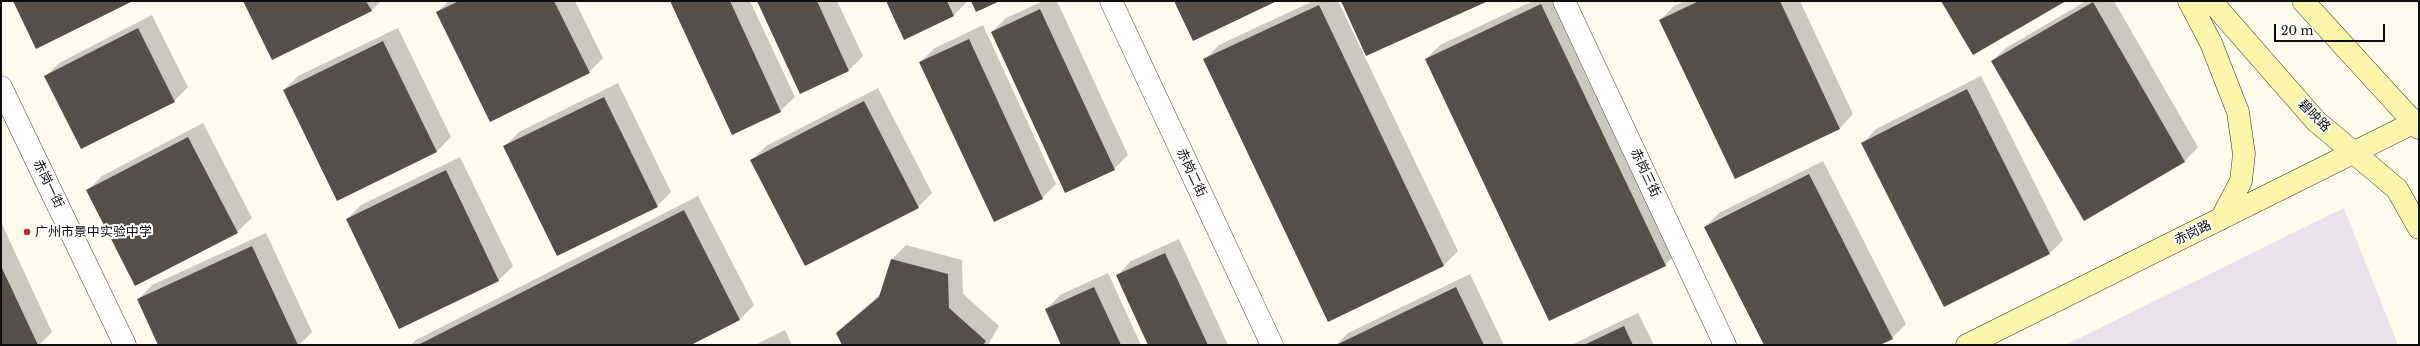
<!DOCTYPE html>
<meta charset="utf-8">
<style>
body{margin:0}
#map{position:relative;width:2420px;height:346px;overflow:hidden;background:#fefbed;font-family:"Libre Baskerville",serif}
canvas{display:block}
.frame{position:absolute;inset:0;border:2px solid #0d0d0d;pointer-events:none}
.scale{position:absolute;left:2274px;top:24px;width:111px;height:18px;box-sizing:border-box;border:2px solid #0d0d0d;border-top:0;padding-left:5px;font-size:12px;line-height:14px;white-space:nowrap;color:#0d0d0d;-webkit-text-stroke:3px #fff;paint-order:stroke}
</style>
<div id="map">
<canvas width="2420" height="346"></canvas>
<div class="frame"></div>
<div class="scale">20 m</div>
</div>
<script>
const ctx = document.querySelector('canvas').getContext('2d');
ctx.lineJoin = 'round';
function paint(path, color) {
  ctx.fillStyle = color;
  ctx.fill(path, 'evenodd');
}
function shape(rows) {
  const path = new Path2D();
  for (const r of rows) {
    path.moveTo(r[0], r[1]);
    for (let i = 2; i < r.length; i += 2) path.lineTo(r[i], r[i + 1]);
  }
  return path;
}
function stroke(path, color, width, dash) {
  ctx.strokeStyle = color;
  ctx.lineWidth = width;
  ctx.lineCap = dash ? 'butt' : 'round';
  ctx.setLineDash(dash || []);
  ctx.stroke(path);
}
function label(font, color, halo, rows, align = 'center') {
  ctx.font = font + ' "Libre Baskerville","Noto Sans SC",serif';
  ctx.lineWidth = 4;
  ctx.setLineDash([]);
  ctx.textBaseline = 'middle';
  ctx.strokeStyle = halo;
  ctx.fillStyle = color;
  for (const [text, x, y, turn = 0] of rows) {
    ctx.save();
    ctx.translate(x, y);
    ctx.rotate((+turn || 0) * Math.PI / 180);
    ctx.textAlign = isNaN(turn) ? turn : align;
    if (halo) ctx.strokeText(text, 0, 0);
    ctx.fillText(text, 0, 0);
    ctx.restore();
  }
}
const industrial = shape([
 [2344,208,2398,345,2065,345]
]);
const shadow = shape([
 [244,1,381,1,371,11],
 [449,1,575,1,603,58,589,72,437,12],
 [671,1,750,1,795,97,780,111],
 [758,1,837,1,863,56,849,70],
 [888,1,967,1,967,2,953,16],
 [1043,1,1057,1,1128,155,1114,169,992,32,1006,18],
 [1313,1,1338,1,1458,251,1444,265,1328,321,1204,60,1219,45],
 [1533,1,1561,1,1679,251,1665,265,1426,59,1440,45],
 [1685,1,1800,1,1853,114,1840,128,1735,178,1660,20,1674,6],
 [2086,1,2114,1,2198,147,2185,161,2084,220,1992,61,2006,48],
 [152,15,188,87,174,101,45,77,59,63],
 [983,25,1056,184,1042,198,920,62,935,48],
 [398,28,451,137,437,151,337,199,284,90,298,76],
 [1981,76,2063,240,2049,254,1863,143,1876,129],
 [618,83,671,192,657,206,505,146,519,132],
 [878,88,932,193,918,207,752,160,766,146],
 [203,123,252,218,237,232,136,285,88,190,102,176],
 [460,157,513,266,499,280,400,328,347,219,361,205],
 [1823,161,1906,324,1892,338,1878,345,1765,345,1705,227,1719,213],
 [698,196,754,305,740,319,689,345,411,345,416,340],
 [1,222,52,332,39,345,1,345],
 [266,233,312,332,299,345,159,345,138,300,152,285],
 [1179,239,1228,345,1149,345,1117,276,1131,261],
 [906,245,962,260,963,294,999,326,988,345,843,345,837,333,880,294,892,259],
 [1108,273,1141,345,1062,345,1046,310,1060,295],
 [1470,274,1504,345,1336,345,1348,333],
 [1638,313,1654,345,1571,345],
 [785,330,792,345,755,345]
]);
const building = shape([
 [13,1,133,1,36,49],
 [243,1,366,1,372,11,272,60],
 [459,1,554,1,590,73,490,122,436,12],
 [670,1,730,1,781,112,732,135],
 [757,1,817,1,849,71,800,94],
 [886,1,947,1,954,16,904,40],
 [971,1,1000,1,976,12],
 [1174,1,1277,1,1193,41],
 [1341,1,1486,1,1486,2,1366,56],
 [1699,1,1780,1,1840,129,1735,179,1659,20],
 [1941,1,2066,1,1973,55],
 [2093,2,2185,162,2084,221,1991,61],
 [1541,4,1666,266,1549,321,1425,59],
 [1319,5,1444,266,1328,322,1203,59],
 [1040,9,1115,170,1065,193,991,32],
 [138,28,175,102,81,149,44,76],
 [969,39,1043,199,994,222,919,62],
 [383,41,437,152,337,201,283,90],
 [1967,89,2050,254,1944,307,1861,143],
 [604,97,658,207,557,256,503,146],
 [864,101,919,208,805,266,750,160],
 [188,137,238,233,135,286,86,190],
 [446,170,499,281,399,329,346,219],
 [1809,174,1893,339,1880,345,1764,345,1704,227],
 [684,210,740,320,691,345,418,345],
 [252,246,298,345,158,345,137,299],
 [1165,253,1208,345,1148,345,1130,306,1116,275],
 [891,259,948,274,949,308,986,341,983,345,842,345,836,333,879,297],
 [1,266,38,345,1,345],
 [1094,287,1121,345,1061,345,1045,309],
 [1456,287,1484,345,1336,345],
 [1624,326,1633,345,1584,345]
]);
const street = shape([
 [1111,1,1272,345],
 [1564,1,1725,345],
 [1,87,125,345]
]);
const secondary = shape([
 [2189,1,2211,43,2238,112,2244,154,2241,181,2221,219],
 [2211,1,2316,121,2397,189,2419,228],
 [2303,1,2419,128],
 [1967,345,2419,120]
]);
const markers = [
 [27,232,4,"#b72b2d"]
];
const streetNames = [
 ["碧映路",2314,116,45],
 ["赤岗二街",1191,173,65],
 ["赤岗三街",1645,173,65],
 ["赤岗一街",48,184,64],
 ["赤岗路",2193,233,-26]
];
const poiNames = [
 ["广州市景中实验中学",35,232]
];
paint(industrial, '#eae1eb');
paint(shadow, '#0003');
paint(building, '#554e49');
stroke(street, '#404040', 23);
stroke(secondary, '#2f2f2f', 23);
stroke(street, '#fff', 22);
stroke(secondary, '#fbf5ab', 22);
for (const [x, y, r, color] of markers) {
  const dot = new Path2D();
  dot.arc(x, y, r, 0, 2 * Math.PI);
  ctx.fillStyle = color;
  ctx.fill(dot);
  stroke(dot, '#fff', 1.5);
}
label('13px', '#0d0d0d', '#fff', streetNames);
label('13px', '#0d0d0d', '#fff', poiNames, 'left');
</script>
